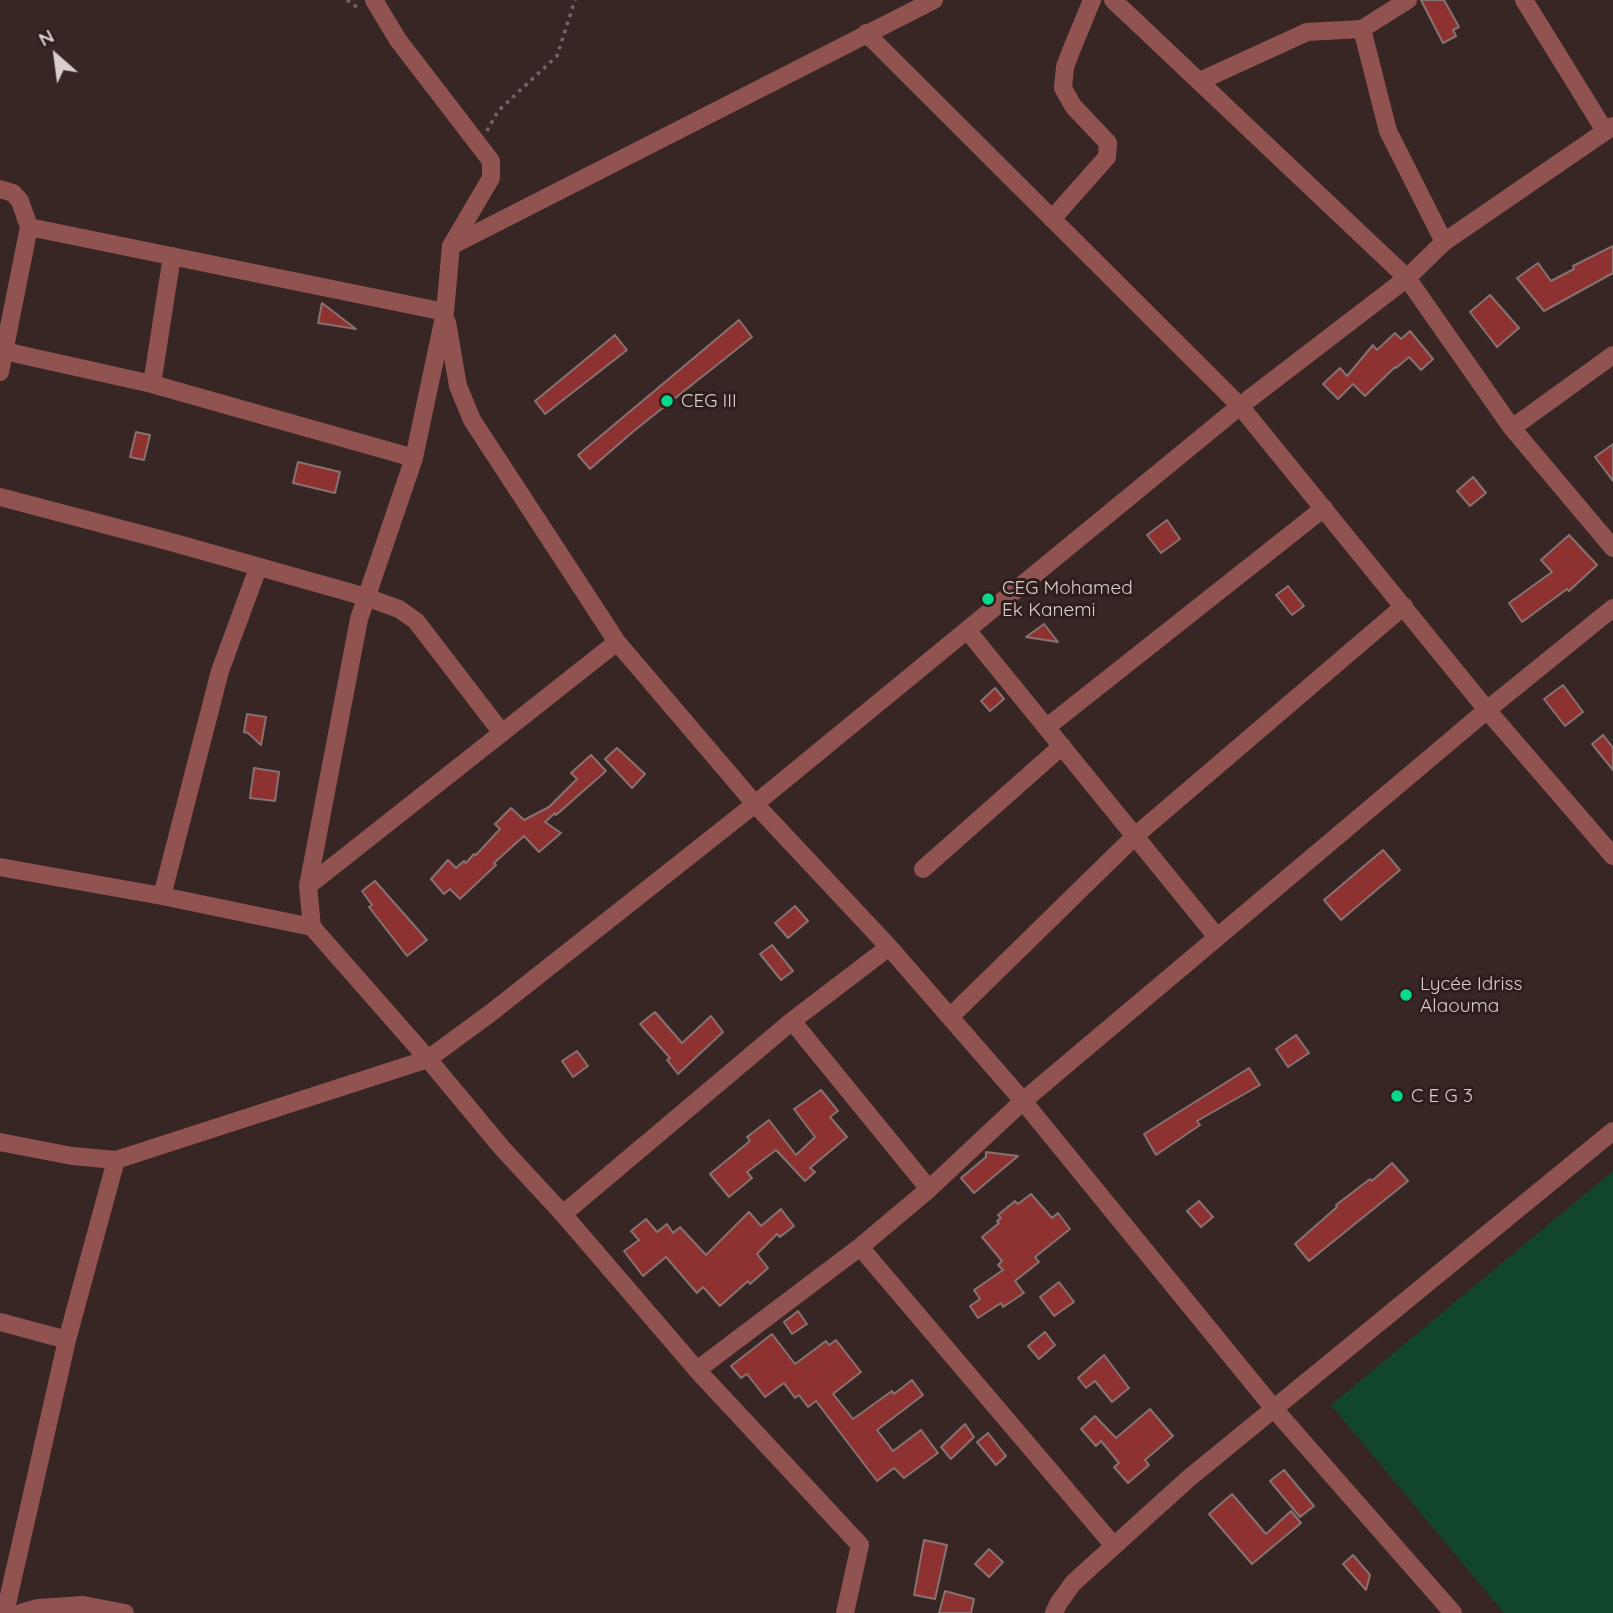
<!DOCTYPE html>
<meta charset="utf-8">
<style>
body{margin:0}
#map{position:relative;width:1613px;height:1613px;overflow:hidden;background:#382625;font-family:Quicksand,sans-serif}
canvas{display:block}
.north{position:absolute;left:21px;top:21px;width:70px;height:70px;-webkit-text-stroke:5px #2d1d1b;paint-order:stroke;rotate:332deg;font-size:19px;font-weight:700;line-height:28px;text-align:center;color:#dacecd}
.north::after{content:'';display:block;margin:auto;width:24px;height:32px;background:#dacecd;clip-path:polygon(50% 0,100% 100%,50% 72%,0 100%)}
</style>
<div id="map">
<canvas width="1613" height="1613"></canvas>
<div class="north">N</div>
</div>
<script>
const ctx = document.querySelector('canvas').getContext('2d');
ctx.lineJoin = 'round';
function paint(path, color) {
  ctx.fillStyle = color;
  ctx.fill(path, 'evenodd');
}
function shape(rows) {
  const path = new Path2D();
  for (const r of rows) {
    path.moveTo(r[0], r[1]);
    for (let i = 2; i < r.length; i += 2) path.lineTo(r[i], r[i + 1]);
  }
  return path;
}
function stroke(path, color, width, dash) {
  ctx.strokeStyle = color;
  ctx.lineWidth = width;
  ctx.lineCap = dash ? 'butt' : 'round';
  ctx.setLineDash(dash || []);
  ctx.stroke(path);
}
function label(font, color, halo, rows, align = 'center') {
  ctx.font = font + ' Quicksand,sans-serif';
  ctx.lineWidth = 6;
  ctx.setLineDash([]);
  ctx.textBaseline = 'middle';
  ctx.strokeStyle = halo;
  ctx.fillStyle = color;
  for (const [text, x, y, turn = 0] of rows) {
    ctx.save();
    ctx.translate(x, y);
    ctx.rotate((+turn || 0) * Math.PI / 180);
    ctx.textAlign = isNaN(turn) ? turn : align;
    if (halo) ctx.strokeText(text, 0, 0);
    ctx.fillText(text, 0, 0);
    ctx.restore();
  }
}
const green = shape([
 [1613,1171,1613,1613,1504,1613,1331,1405]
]);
const building = shape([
 [1421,0,1444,0,1459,27,1453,30,1456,36,1443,43,1421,0],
 [1613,246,1613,273,1544,311,1517,278,1538,263,1551,281,1574,269,1573,266,1613,246],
 [1490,295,1519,328,1497,347,1470,312,1490,295],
 [322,303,356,329,318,323,322,303],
 [739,320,752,337,635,430,590,469,578,455,739,320],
 [1410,331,1433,359,1421,370,1409,357,1396,368,1395,367,1365,396,1353,384,1338,399,1323,384,1340,368,1347,376,1373,345,1377,350,1395,333,1401,339,1410,331],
 [615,335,627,350,545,414,535,401,615,335],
 [136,432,150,435,144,460,130,457,136,432],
 [1613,444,1613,481,1595,457,1613,444],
 [298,462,340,472,335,493,293,483,298,462],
 [1473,477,1486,493,1470,506,1457,491,1473,477],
 [1167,520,1180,539,1161,553,1147,535,1167,520],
 [1569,535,1597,565,1569,591,1567,589,1522,622,1509,603,1552,572,1541,560,1569,535],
 [1288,586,1304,606,1292,615,1276,595,1288,586],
 [1044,624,1058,642,1026,637,1044,624],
 [1563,685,1583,712,1565,726,1544,699,1563,685],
 [995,688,1004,699,990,711,981,701,995,688],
 [247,714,266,717,261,745,248,733,244,732,247,714],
 [1603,735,1613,748,1613,770,1592,744,1603,735],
 [617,748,645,774,632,788,605,759,617,748],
 [591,755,606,771,556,815,555,813,545,822,561,833,539,852,524,836,494,863,496,865,460,899,450,889,444,894,431,879,448,860,456,868,464,861,466,863,474,854,476,855,500,829,495,824,511,808,524,820,549,807,577,779,571,773,591,755],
 [254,768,279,772,275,801,250,798,254,768],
 [1383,850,1400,870,1341,920,1324,900,1383,850],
 [375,881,427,940,407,956,369,907,372,905,362,891,375,881],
 [795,906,808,921,788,938,775,923,795,906],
 [772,945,793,971,781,980,760,954,772,945],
 [655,1012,682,1043,711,1016,723,1032,678,1074,667,1060,670,1058,640,1024,655,1012],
 [1296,1035,1309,1053,1288,1067,1276,1049,1296,1035],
 [577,1051,588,1066,573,1077,562,1061,577,1051],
 [1249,1068,1260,1085,1197,1121,1200,1125,1156,1155,1144,1134,1249,1068],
 [821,1090,838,1111,830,1117,847,1137,810,1168,815,1172,805,1181,776,1150,747,1172,752,1178,729,1197,710,1174,750,1141,747,1137,769,1120,796,1155,815,1137,794,1109,821,1090],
 [986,1152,1018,1156,974,1193,961,1178,986,1157,986,1152],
 [1392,1163,1408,1181,1309,1261,1295,1244,1337,1207,1336,1205,1370,1179,1372,1181,1392,1163],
 [1031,1194,1052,1218,1058,1213,1070,1229,1035,1257,1039,1262,1015,1281,1024,1293,1003,1307,1001,1303,978,1318,970,1306,980,1299,974,1290,1003,1270,998,1265,1002,1261,982,1237,999,1223,997,1221,1001,1218,998,1215,1015,1201,1018,1204,1031,1194],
 [1199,1201,1213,1217,1201,1227,1187,1211,1199,1201],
 [781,1209,794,1226,780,1237,777,1234,757,1254,768,1268,750,1284,748,1281,720,1306,703,1287,697,1293,666,1257,643,1276,624,1251,639,1240,631,1231,646,1219,657,1232,667,1224,673,1233,680,1227,706,1255,749,1212,761,1226,781,1209],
 [1059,1282,1074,1302,1054,1316,1040,1297,1059,1282],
 [798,1311,807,1324,792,1334,784,1322,798,1311],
 [1045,1332,1055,1345,1039,1359,1028,1346,1045,1332],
 [772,1334,795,1364,826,1341,829,1345,836,1340,861,1372,833,1394,853,1419,892,1391,894,1394,912,1380,923,1395,877,1430,893,1451,921,1430,938,1453,904,1478,894,1468,877,1481,816,1401,808,1407,799,1395,795,1398,784,1383,765,1397,747,1374,741,1378,731,1366,772,1334],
 [1104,1355,1129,1388,1112,1402,1095,1381,1086,1388,1078,1378,1104,1355],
 [1150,1409,1173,1436,1145,1460,1149,1465,1128,1483,1114,1467,1119,1463,1101,1441,1096,1446,1081,1429,1095,1416,1116,1438,1150,1409],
 [965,1424,974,1437,951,1459,941,1447,965,1424],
 [988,1433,1006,1456,996,1465,977,1442,988,1433],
 [1284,1470,1314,1506,1300,1517,1270,1481,1284,1470],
 [1232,1494,1266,1534,1291,1511,1301,1523,1252,1564,1209,1514,1232,1494],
 [924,1540,947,1545,935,1599,914,1595,924,1540],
 [989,1549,1003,1562,989,1577,975,1564,989,1549],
 [1353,1555,1370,1575,1366,1590,1343,1564,1353,1555],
 [945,1591,974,1599,971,1613,939,1613,945,1591]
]);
const path = shape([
 [347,0,360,9],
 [487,131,498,111,557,56,575,0]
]);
const minor = shape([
 [374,0,398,40,491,161,491,178,451,246,445,312,414,458,359,619,308,886,312,927,428,1059,492,1012,755,804,1240,406,1407,278,1444,242,1613,126],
 [1113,0,1407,278,1512,428,1613,548],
 [1524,0,1605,131],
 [1362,29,1388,131,1444,242],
 [866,33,1240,406,1487,710,1613,856],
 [1200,81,1307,32,1362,29,1408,0],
 [0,189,13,193,20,201,29,227,0,372],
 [1052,219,1107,157,1108,143,1073,106,1063,88,1065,67,1071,51,1092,0],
 [29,227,445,312],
 [451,246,934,0],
 [447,322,458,386,472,420,617,642,755,804,889,947,1023,1101,1275,1410,1453,1613],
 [4,351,152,384,414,458],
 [152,384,172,256],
 [1512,428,1613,355],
 [0,497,171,542,366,597,399,609,416,621,502,733],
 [967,630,1217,937],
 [1047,727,1324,508],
 [0,867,162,896,312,927],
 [923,869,1062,746],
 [308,886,617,642],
 [162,896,220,671,258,568],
 [950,1017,1135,836,1404,606],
 [792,1021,929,1189],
 [0,1142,72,1156,116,1160,428,1059,502,1148,563,1214],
 [860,1247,1114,1546],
 [0,1322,67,1340],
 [697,1370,860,1247,929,1189,1023,1101,1487,710,1613,608],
 [5,1613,67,1340,116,1160],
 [21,1613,38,1608,83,1605,125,1613],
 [845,1613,860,1545,697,1370,563,1214,792,1021,889,947],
 [1054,1613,1058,1604,1073,1583,1188,1479,1613,1131]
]);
const markers = [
 [667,401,7,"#07d98b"],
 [988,599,7,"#07d98b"],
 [1406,995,7,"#07d98b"],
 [1397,1096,7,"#07d98b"]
];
const poiNames = [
 ["CEG III",681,401],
 ["CEG Mohamed",1002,588],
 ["Ek Kanemi",1002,610],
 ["Lycée Idriss",1420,984],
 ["Alaouma",1420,1006],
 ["C E G 3",1411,1096]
];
paint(green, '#11462d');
paint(building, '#8d3230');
stroke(building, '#877270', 2);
stroke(path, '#756564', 3.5, [3.5, 5]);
stroke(minor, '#91534f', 18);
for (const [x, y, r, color] of markers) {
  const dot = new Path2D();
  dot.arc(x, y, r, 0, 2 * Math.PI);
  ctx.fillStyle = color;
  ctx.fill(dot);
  stroke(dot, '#2d1d1b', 2.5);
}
label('19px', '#dacecd', '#2d1d1b', poiNames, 'left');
</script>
